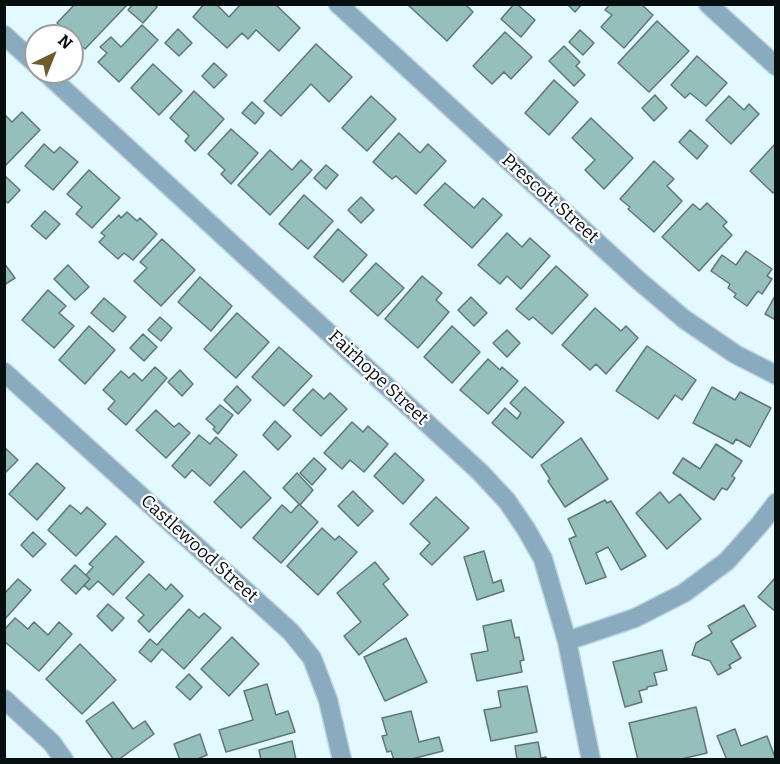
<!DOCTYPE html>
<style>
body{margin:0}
#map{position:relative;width:780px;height:764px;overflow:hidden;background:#e1f9ff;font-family:Bitter,serif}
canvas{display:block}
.frame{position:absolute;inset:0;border:6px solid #070e10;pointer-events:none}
.north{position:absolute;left:24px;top:24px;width:60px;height:60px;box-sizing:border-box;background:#fff;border:2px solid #9c9f9f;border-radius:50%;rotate:43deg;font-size:16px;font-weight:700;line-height:24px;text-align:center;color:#070e10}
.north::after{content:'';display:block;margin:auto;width:21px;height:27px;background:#6e5d2b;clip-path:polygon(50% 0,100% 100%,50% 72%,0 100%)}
</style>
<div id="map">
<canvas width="780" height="764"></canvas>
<div class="frame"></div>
<div class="north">N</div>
</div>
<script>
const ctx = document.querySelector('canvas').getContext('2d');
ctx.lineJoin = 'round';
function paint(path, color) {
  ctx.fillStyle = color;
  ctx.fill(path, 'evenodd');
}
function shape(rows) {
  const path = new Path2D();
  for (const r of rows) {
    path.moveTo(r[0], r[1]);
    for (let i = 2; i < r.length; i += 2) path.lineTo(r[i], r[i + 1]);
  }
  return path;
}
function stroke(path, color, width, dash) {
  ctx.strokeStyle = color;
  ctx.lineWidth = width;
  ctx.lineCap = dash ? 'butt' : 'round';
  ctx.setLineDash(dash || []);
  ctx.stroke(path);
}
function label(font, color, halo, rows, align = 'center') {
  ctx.font = font + ' Bitter,serif';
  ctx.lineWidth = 4.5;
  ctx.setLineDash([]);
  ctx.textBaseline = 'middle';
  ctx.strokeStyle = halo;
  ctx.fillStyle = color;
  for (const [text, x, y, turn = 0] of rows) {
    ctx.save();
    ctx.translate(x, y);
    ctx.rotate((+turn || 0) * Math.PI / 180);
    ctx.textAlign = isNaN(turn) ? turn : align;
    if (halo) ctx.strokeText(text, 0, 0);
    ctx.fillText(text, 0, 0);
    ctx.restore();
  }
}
const building = shape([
 [75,4,127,4,127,5,85,49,57,23,75,4],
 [133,4,155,4,157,7,143,23,128,10,133,4],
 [204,4,216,4,229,17,241,4,275,4,300,28,279,51,256,30,248,39,242,33,227,48,193,17,204,4],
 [407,4,465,4,473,12,447,41,407,4],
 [514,4,517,4,535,20,521,37,501,19,514,4],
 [567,4,582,4,575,12,567,4],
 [610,4,641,4,653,15,624,48,601,27,612,15,605,10,610,4],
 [657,21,689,51,649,92,618,63,657,21],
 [142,25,158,40,119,82,98,62,107,53,100,47,111,37,121,47,142,25],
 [178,29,192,43,179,56,165,43,178,29],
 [580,30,594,43,583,55,569,42,580,30],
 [505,32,532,57,511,79,504,72,492,84,473,66,505,32],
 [316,44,352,77,329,102,311,84,281,116,264,101,316,44],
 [564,46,580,62,576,66,585,75,574,86,549,61,564,46],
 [697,56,727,83,706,106,690,93,685,98,671,85,697,56],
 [214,63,227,75,214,88,202,76,214,63],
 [153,64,182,91,159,115,131,88,153,64],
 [554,80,578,102,549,135,525,113,554,80],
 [194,91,224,119,195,151,185,141,189,136,170,118,194,91],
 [655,95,667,108,654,121,642,108,655,95],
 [371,96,396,119,367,151,342,128,371,96],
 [729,96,744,110,749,104,759,114,731,144,706,120,729,96],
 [252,102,264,113,255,124,242,113,252,102],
 [22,112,40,130,5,166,4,114,12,122,22,112],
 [591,118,633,158,604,189,585,170,595,160,572,138,591,118],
 [231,129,258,153,231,184,221,174,225,170,208,154,231,129],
 [690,130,708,146,697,159,679,142,690,130],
 [399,133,420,153,428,144,446,161,416,194,396,176,392,179,373,162,399,133],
 [776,143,776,190,773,193,750,171,776,143],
 [44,144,54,153,60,147,78,162,53,190,25,166,44,144],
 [270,150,292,170,301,160,312,170,270,215,238,185,270,150],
 [654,161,674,179,667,186,682,201,654,232,628,209,630,207,620,199,654,161],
 [326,165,338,175,326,189,314,178,326,165],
 [89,170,120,198,92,228,76,214,82,207,67,194,89,170],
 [5,176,20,190,8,203,4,200,5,176],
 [445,183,474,208,483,198,502,215,472,248,424,205,445,183],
 [304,195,333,221,308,249,279,224,304,195],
 [361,197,374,210,361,223,348,210,361,197],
 [707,203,727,222,723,226,732,235,699,271,662,237,693,204,700,210,707,203],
 [45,211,60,224,46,239,31,226,45,211],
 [127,212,137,221,140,218,157,234,133,260,124,253,118,259,99,242,105,236,101,233,119,215,121,218,127,212],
 [338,229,367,255,343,282,314,257,338,229],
 [507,233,522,247,530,238,550,256,521,289,507,276,500,284,478,265,507,233],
 [162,239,195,270,161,306,134,281,147,268,140,262,162,239],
 [746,251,772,269,767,276,772,279,762,294,758,291,747,306,734,297,736,294,728,288,730,284,711,271,722,255,736,265,746,251],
 [4,263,15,278,4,285,4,263],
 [376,263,404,288,378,316,350,291,376,263],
 [68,265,89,287,75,300,54,279,68,265],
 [556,266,588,295,552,334,533,317,529,320,516,309,556,266],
 [422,276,442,293,436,300,449,312,418,348,385,319,422,276],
 [200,277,232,306,211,331,178,302,200,277],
 [48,290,66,306,59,313,74,326,54,348,22,320,48,290],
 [776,294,776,320,765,314,776,294],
 [471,297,487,313,474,326,458,310,471,297],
 [104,298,126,317,113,332,91,313,104,298],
 [595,308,621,331,626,326,638,338,606,374,596,364,590,370,562,345,595,308],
 [237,313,269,342,236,378,204,349,237,313],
 [160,317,172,328,161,341,148,330,160,317],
 [89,326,115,350,85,384,59,360,89,326],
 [452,326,480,352,452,383,424,357,452,326],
 [507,330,520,343,507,357,493,343,507,330],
 [143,334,157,347,144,361,130,348,143,334],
 [647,346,696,380,682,400,675,395,658,419,616,391,647,346],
 [279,347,312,376,284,406,252,377,279,347],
 [488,359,500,370,502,367,518,381,488,414,460,390,488,359],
 [155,367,167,378,126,425,108,409,115,401,103,390,121,371,129,378,134,373,142,381,155,367],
 [180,370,193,384,182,396,168,382,180,370],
 [237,386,251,400,238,414,224,400,237,386],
 [525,387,564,422,532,458,492,423,505,408,517,419,521,413,510,403,525,387],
 [712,387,735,400,740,392,771,408,750,447,736,439,733,444,693,423,712,387],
 [313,389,324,399,330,393,347,409,321,436,293,410,313,389],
 [220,405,233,415,218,434,213,429,215,427,206,419,220,405],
 [156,410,174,427,179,423,190,433,166,458,136,430,156,410],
 [275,421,291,436,278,450,263,435,275,421],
 [352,422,363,432,368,426,388,444,364,472,350,460,342,469,324,453,352,422],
 [199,435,210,444,216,437,237,455,210,486,192,470,185,478,172,466,199,435],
 [581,438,608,479,565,507,548,481,550,479,541,465,581,438],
 [716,444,742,461,732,476,735,478,727,490,722,488,714,500,673,473,683,458,700,469,716,444],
 [4,447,18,460,4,474,4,447],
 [395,453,424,480,403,504,374,476,395,453],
 [314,458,326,469,312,485,300,473,314,458],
 [37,463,65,488,37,520,9,494,37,463],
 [244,471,271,498,241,528,214,502,244,471],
 [297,473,313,490,300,505,283,488,297,473],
 [353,491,373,511,358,526,338,506,353,491],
 [660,492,669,503,680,494,701,519,667,549,636,513,660,492],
 [436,497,469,528,432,565,420,554,430,543,410,524,436,497],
 [605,500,607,503,611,501,646,556,621,570,608,547,596,553,606,577,586,584,569,539,576,536,568,519,605,500],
 [299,504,318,522,281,563,253,538,282,505,291,513,299,504],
 [70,505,81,514,87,507,106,524,76,556,48,530,70,505],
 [322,528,335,540,339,536,357,552,318,595,287,566,322,528],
 [33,532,46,544,33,557,21,545,33,532],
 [116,536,144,562,113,595,98,581,89,590,84,585,90,579,86,575,93,567,89,564,116,536],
 [484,551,493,583,501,580,504,591,477,600,464,557,484,551],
 [375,562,389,579,383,584,408,615,359,655,344,636,361,622,337,593,375,562],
 [75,565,90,579,76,594,61,580,75,565],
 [149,574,166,590,171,584,183,596,149,632,138,621,144,615,126,598,149,574],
 [776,577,776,612,758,597,776,577],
 [18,579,31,590,4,620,4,594,18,579],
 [108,604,124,618,112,631,97,616,108,604],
 [744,605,756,626,731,641,741,658,729,665,731,668,718,675,710,661,692,655,696,643,712,633,708,626,744,605],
 [189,609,199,618,204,613,221,628,184,669,162,649,151,662,139,652,150,639,157,645,189,609],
 [15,618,28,629,34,622,48,635,59,622,72,634,39,671,4,641,4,630,15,618],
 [511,620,515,638,519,637,524,660,520,661,522,672,477,681,471,654,488,651,483,626,511,620],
 [232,637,259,664,229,696,201,669,232,637],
 [406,638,427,682,385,701,364,657,406,638],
 [80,644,116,680,82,714,46,679,80,644],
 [662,650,667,670,654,673,657,685,647,687,647,689,639,691,642,702,625,707,613,662,662,650],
 [189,674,202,687,190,700,176,687,189,674],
 [267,684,276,715,288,711,295,732,226,752,219,730,253,720,244,691,267,684],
 [527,686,537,732,491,741,484,710,501,707,498,691,527,686],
 [113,702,133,729,145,721,154,734,118,760,114,760,86,721,113,702],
 [696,707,707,753,677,760,638,760,629,723,696,707],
 [411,711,419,742,439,737,443,751,408,760,394,760,391,751,387,752,382,736,387,735,382,718,411,711],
 [735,729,741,746,767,736,776,760,727,760,717,736,735,729],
 [200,734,207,755,195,760,180,760,174,744,200,734],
 [292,741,296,760,261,760,259,750,292,741],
 [538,742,541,758,546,757,547,760,517,760,515,746,538,742]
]);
const street = shape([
 [338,4,638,280,684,319,735,354,776,375],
 [708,4,776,66],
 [4,35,36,64],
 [45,72,480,472,507,501,526,529,543,559,567,641,591,760],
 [4,372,291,632,312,658,328,700,342,760],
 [567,641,635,618,684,593,727,561,760,524,776,503],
 [4,699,52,743,64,760]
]);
const streetNames = [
 ["Prescott Street",550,199,42],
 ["Fairhope Street",378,378,43],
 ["Castlewood Street",199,549,42]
];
paint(building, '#94bfbb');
stroke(building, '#607774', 1.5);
stroke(street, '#bed3d9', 21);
stroke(street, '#8aaac0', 18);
label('18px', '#070e10', '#fff', streetNames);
</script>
